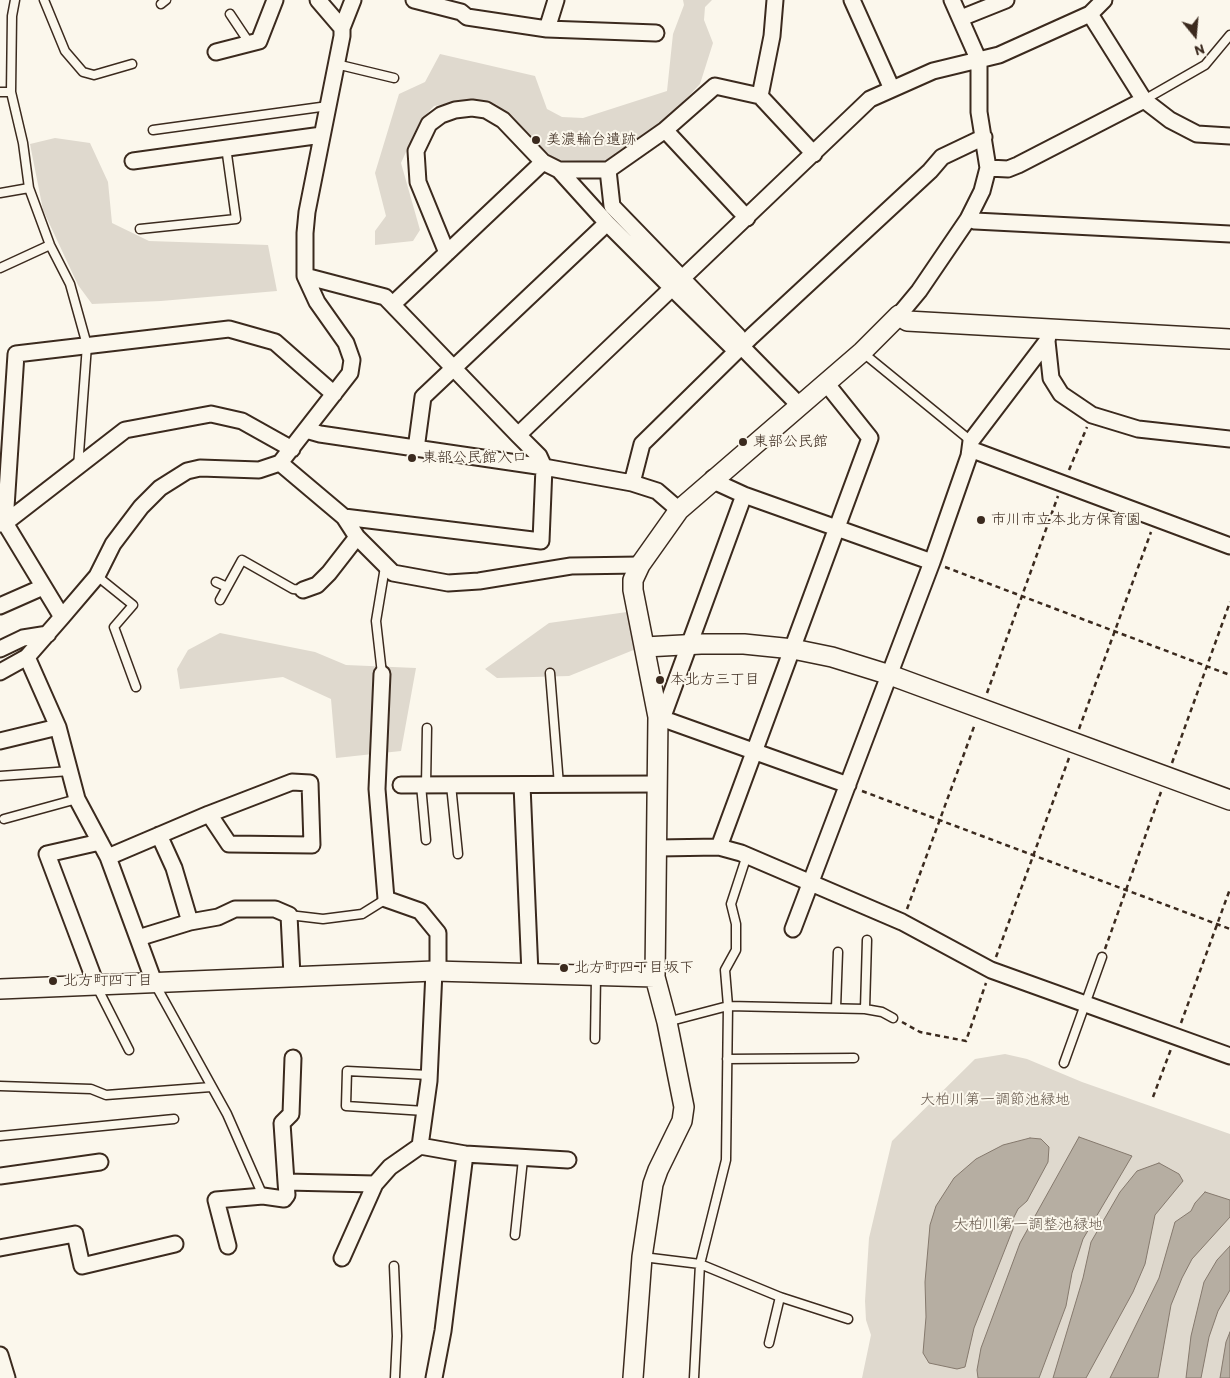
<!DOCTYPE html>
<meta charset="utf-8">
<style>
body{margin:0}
#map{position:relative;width:1230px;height:1378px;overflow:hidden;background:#fbf7ec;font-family:Itim,sans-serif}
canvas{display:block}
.north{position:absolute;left:1170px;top:10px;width:50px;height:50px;-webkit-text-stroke:4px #fbf7ec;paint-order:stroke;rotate:163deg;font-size:14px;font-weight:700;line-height:20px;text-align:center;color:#3b2a1e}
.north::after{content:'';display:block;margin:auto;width:18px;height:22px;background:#3b2a1e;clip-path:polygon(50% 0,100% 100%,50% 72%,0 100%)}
</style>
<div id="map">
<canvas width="1230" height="1378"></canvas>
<div class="north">N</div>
</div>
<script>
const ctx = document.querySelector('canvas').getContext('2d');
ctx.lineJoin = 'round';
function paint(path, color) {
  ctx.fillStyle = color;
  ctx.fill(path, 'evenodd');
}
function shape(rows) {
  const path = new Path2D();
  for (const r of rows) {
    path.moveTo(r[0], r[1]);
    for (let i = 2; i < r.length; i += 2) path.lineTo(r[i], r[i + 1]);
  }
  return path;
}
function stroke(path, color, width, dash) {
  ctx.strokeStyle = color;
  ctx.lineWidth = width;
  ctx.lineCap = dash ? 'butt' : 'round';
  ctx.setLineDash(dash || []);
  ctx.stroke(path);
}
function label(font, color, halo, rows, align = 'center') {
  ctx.font = font + ' Itim,"Klee One",sans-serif';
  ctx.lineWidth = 4;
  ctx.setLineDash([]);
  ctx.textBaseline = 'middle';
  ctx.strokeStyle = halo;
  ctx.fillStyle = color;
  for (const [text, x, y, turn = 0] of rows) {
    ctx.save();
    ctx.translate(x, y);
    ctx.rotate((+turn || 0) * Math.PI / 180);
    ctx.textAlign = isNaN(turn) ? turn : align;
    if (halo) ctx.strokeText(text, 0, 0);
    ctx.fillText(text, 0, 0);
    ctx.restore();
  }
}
const green = shape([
 [683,0,712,0,705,7,704,20,713,43,700,84,667,119,605,162,555,160,507,114,474,100,434,106,420,121,401,163,420,230,413,241,375,245,375,231,386,216,375,173,399,94,425,82,440,54,535,76,547,109,562,117,583,118,667,91,673,34,684,5],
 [55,138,90,143,108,182,112,223,149,241,268,245,277,291,161,301,92,304,78,285,43,210,30,144],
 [627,612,636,649,569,676,497,678,485,669,549,623],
 [220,633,315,652,346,665,416,668,401,751,336,758,331,699,283,677,180,689,177,669,188,650],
 [1005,1054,1027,1059,1082,1082,1230,1134,1230,1378,862,1378,871,1335,866,1320,865,1301,869,1238,892,1141,975,1059]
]);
const water = shape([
 [1079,1137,1132,1156,1083,1239,1072,1273,1066,1306,1039,1378,978,1378,977,1370,981,1348,1020,1243,1079,1137],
 [1030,1138,1041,1139,1049,1147,1048,1162,1027,1201,1018,1209,1013,1219,1013,1229,974,1328,965,1367,957,1369,929,1363,923,1353,926,1317,925,1282,930,1225,936,1206,954,1178,976,1159,1003,1145,1030,1138],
 [1159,1163,1179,1174,1183,1181,1155,1215,1145,1264,1133,1292,1086,1378,1053,1378,1083,1278,1091,1242,1120,1192,1137,1171,1159,1163],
 [1205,1192,1230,1200,1230,1217,1192,1259,1182,1278,1171,1305,1158,1378,1110,1378,1159,1278,1175,1222,1191,1211,1195,1203,1205,1192],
 [1230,1246,1230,1290,1218,1311,1209,1337,1201,1378,1186,1378,1191,1336,1204,1282,1217,1260,1230,1246],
 [1230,1332,1230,1378,1220,1378,1226,1342,1230,1332]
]);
const path = shape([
 [1069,470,1087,427],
 [945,567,1230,675],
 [987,693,1058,496],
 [1079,729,1151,532],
 [1172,763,1230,602],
 [862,791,1230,929],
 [907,909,975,724],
 [1105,949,1161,792],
 [996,957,1069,758],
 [902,1022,920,1032,966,1041,986,983],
 [1181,1023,1230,889],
 [1153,1097,1171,1049]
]);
const service = shape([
 [15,0,12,16,11,92,23,143,29,188,50,245,70,284,87,345,78,467],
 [44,0,65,51,83,72,94,75,132,64],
 [161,4,166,0],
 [230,14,250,44],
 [336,64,394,78],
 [0,92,11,92],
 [1144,100,1205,65,1230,35],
 [153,130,328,106],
 [0,193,29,188],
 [140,229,236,219,226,147],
 [0,268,50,245],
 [862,352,971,441],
 [97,576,133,605,114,627,136,687],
 [216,582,227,587],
 [220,600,242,560,293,589,303,590],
 [550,673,559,785],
 [382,674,376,621,385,567],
 [0,776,70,771],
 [421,785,426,840],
 [426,785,427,728],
 [451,785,458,854],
 [4,819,77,799],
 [289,915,323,919,362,914,386,899],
 [155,984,227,1114,263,1196],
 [96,985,129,1050],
 [836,1008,838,952],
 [865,1009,867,940],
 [667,1022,728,1006,865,1009,882,1012,893,1018],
 [595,1039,596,976],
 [727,1059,854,1058],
 [1064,1063,1102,957],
 [0,1086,91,1089,106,1095,211,1087],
 [425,1111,346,1106,347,1071,429,1075],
 [0,1136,174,1119],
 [515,1235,523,1159],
 [643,1257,700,1264,780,1297,848,1319],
 [394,1266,397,1336,395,1378],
 [769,1343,780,1297],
 [694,1378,700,1264,726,1160,728,1006,725,970,736,950,736,924,731,904,747,855]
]);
const minor = shape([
 [414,0,461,12,467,17,547,29,656,33],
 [775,0,772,36,760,96,814,154],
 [852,0,892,89],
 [1090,14,1144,100,1170,120,1197,134,1230,136],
 [961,18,1006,0],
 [342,28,353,0],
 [547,29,556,0],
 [216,52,259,41,275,0],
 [665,130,747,218],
 [133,161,322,135],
 [988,168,1008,169,1018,165,1144,100],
 [559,170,608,170,665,130,715,86,760,96],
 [608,170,612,206,738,336,742,347],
 [968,219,975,221,1230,234],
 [447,253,418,182,416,151,429,124,441,115,455,110,472,108,486,110,503,120,543,162,559,170,607,223,672,288,731,346,742,347,800,406],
 [305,276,385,297,518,435,539,456,544,467,541,541,344,517],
 [393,304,543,162],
 [899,315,919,291,968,219,982,191,988,168,979,112,979,61,952,0],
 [1048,336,1047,341,1051,378,1061,394,1092,415,1138,429,1230,439],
 [306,430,320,434,544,467,632,483,657,491,679,510],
 [518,435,870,99,933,71,999,55,1090,14,1104,0],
 [416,449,423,397,607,223],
 [970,449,1230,546],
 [280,463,344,517,357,537,393,573,448,583,479,581,571,566,640,565],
 [713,478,720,484,744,495,932,562],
 [632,483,642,444,752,336,930,171,942,157,984,137],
 [0,524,5,523,125,430,211,414,242,421,292,449],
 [303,590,317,585,329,573,357,537],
 [0,606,43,587],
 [62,617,5,523,16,354,229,329,275,342,334,394],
 [0,649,23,638,48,634],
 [27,657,58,727,77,799,108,857,154,982],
 [0,672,27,657,62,617,97,576,113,544,141,507,160,488,187,471,200,468,259,470,280,463,350,373,352,360,346,343,317,302,305,276,305,233,307,212,342,36,342,28,318,0],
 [382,674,377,789,386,899,420,911,438,933,438,972],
 [658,717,848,785],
 [662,719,744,495],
 [0,741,58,727],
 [401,785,658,784],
 [522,785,530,974],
 [159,835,174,868,190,922],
 [719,847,870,438,826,383],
 [658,848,719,847,741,853,902,922,991,970,1230,1056],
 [108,857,209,814,292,782,310,783,312,845,229,844,209,814],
 [793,929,932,562,969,456,971,441,1047,341],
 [138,938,190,922,218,917,235,909,275,909,289,915,292,976],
 [96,984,47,854,100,842],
 [420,1146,465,1154,568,1160],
 [0,1176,100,1162],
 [286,1182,282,1123,291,1114,293,1058],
 [228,1246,216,1200,263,1196,284,1199,287,1195,286,1182,375,1184],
 [0,1248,75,1234,82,1266,175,1244],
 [342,1258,375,1184,390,1167,420,1146,429,1081,434,971],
 [0,1355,7,1378],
 [434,1378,443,1331,465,1154]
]);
const tertiary = shape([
 [645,647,701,644,744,644,793,649,832,657,890,675,1230,800],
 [0,989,434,971,655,977],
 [633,1378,642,1257,653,1184,658,1170,682,1121,684,1107,667,1022,655,977,658,717,633,590,633,580,640,565,679,510,862,352,899,315,907,321,1230,339]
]);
const markers = [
 [536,140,5,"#3b2a1e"],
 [743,442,5,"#3b2a1e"],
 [412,458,5,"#3b2a1e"],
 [981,520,5,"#3b2a1e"],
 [660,680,5,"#3b2a1e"],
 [564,968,5,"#3b2a1e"],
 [53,981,5,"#3b2a1e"]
];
const poiNames = [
 ["美濃輪台遺跡",546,140],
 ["東部公民館",753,442],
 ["東部公民館入口",422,458],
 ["市川市立本北方保育園",991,520],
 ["本北方三丁目",670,680],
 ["北方町四丁目坂下",574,968],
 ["北方町四丁目",63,981]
];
const parkNames = [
 ["大柏川第一調節池緑地",995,1100],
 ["大柏川第一調整池緑地",1028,1225]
];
paint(green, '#dfd9ce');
paint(water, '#b6aea2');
stroke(water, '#85796d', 1);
stroke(service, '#3b2a1e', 11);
stroke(minor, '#3b2a1e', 19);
stroke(tertiary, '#3b2a1e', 22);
stroke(path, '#3b2a1e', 2.5, [5, 4]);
stroke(service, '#fbf7ec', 8);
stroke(minor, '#fbf7ec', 15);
stroke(tertiary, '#fbf7ec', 19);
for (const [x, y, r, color] of markers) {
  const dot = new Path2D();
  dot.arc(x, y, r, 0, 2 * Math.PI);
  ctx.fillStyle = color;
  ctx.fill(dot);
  stroke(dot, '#fbf7ec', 2);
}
label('15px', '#3b2a1e', '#fbf7ec', poiNames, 'left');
label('15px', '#64564a', '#fbf7ec', parkNames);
</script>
